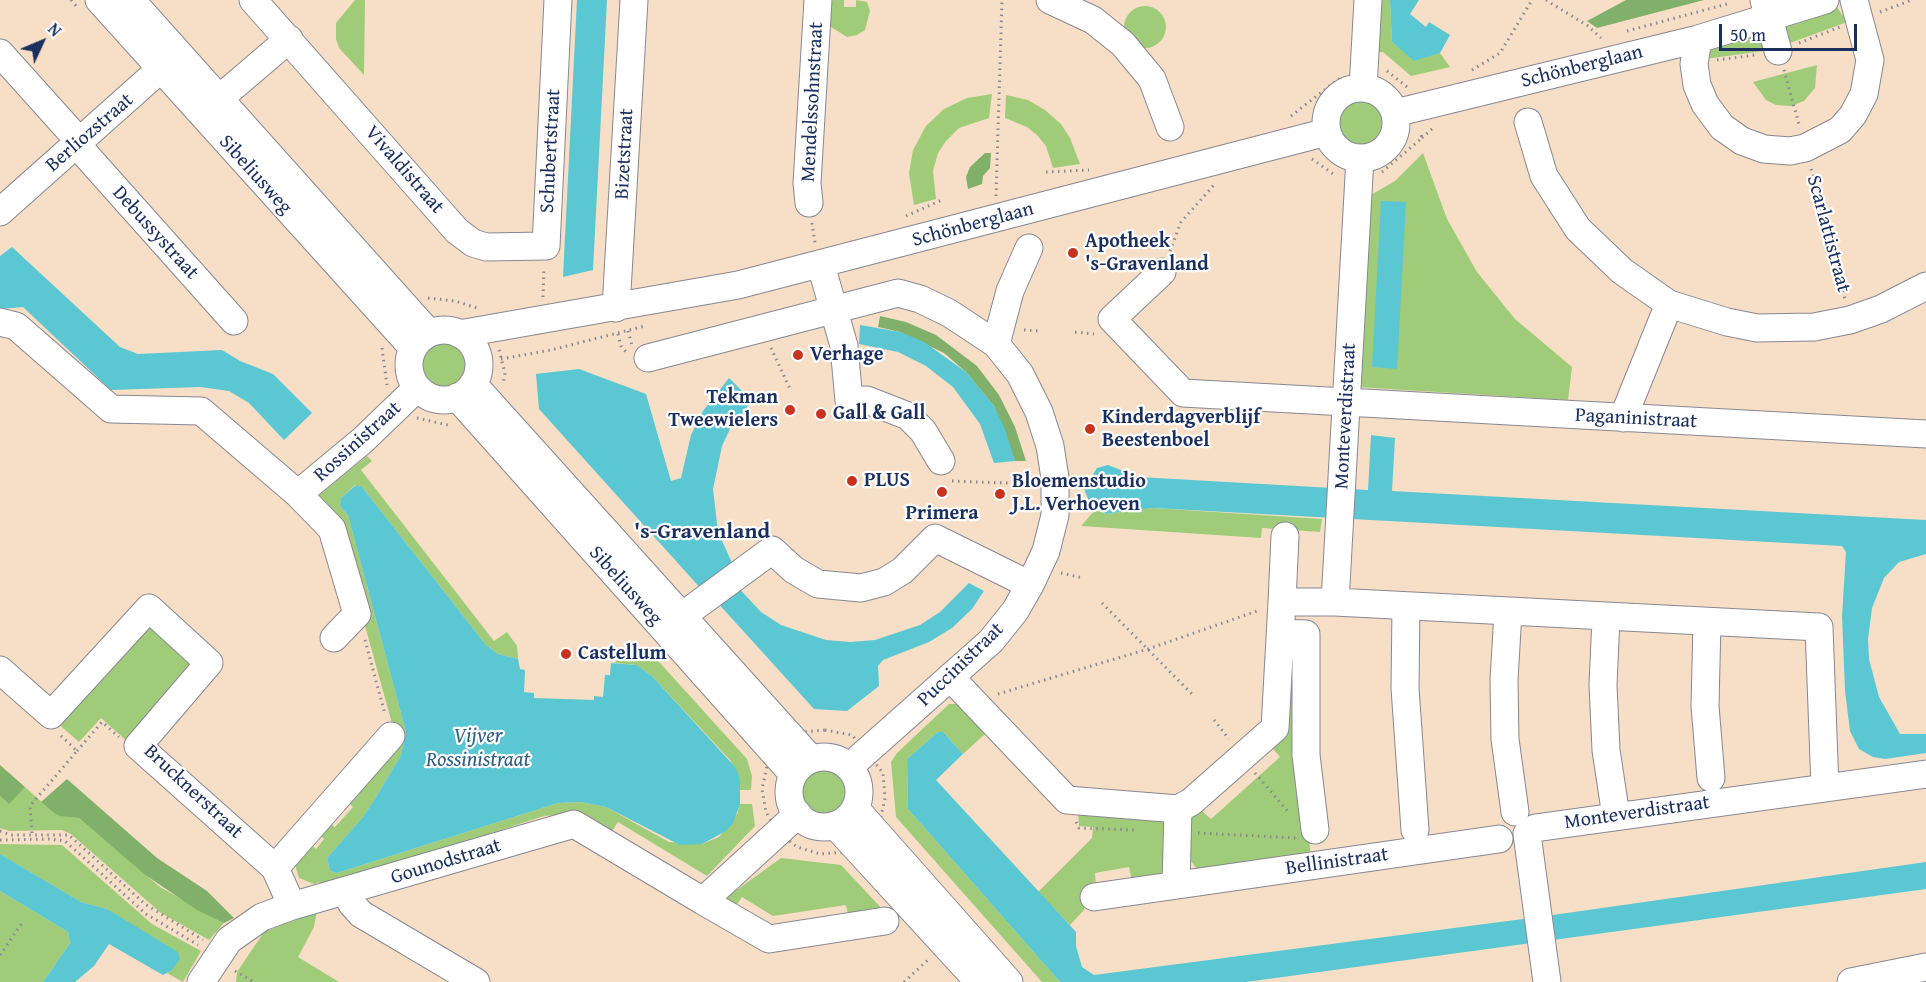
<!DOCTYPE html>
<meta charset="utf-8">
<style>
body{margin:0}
#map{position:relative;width:1926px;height:982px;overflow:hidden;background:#f6dfc6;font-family:"Gentium Book Plus",serif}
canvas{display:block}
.north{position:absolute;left:12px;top:12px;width:60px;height:60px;-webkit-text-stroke:4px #fff;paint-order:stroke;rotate:46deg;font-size:16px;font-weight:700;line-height:24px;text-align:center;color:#1b2f5e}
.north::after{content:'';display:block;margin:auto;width:21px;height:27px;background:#1b2f5e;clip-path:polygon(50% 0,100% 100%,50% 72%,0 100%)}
.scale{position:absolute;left:1719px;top:24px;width:138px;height:27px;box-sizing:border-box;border:3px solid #1b2f5e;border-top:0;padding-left:8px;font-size:18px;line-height:21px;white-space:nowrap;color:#1b2f5e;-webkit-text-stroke:4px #fff;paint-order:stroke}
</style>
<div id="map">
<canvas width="1926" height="982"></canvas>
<div class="north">N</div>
<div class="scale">50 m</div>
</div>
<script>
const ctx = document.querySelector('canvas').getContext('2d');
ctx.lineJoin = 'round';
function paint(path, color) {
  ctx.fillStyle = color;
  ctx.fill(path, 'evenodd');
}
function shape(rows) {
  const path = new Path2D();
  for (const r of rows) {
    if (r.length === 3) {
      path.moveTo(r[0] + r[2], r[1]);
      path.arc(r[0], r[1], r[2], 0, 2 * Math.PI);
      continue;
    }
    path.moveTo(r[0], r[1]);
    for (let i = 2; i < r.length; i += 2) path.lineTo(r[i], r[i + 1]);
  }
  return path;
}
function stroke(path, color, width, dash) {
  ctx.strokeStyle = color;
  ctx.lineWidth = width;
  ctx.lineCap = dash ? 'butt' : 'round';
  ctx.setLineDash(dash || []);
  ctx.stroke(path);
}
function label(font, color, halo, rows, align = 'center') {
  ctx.font = font + ' "Gentium Book Plus",serif';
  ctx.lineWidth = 4.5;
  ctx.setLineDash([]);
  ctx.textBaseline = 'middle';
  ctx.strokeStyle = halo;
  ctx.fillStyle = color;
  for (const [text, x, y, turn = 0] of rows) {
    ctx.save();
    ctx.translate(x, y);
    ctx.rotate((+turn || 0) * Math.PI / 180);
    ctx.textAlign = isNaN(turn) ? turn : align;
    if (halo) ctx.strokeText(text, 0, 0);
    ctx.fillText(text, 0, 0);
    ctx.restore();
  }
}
const green = shape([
 [355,0,365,0,364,75,339,48,336,39,336,23],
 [833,0,844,0,844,7,856,7,856,0,867,2,870,11,865,30,857,35,847,37,831,27,827,18,828,9],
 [1375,0,1390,0,1392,42,1414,60,1440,53,1450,67,1411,76,1383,52,1376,52],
 [1145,27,21],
 [1837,7,1847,22,1782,46,1776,22],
 [1765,26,1771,50,1705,59,1702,42],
 [1817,65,1815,88,1804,101,1791,106,1776,105,1766,100,1753,82],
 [992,94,989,118,959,128,946,141,938,153,933,171,936,199,914,205,909,173,913,150,926,126,944,109,967,98],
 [1006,95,1028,100,1045,110,1061,124,1070,138,1080,164,1053,168,1046,146,1037,135,1027,127,1005,118],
 [1361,122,23],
 [1423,153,1447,219,1477,272,1515,319,1572,367,1568,400,1356,387,1369,196,1395,181],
 [444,365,23],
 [367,456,372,461,361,470,494,641,507,632,517,646,518,659,498,654,486,645,362,487,355,485,341,498,340,506,348,515,406,732,401,755,376,797,363,817,327,858,330,871,337,873,558,803,580,802,606,807,669,842,702,844,719,837,737,814,740,804,752,804,755,826,707,876,618,822,610,834,567,816,556,815,544,816,322,888,319,882,314,884,299,878,292,855,305,840,316,849,324,839,315,829,324,818,335,827,353,807,343,797,396,738,338,528,317,497],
 [1153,508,1322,519,1320,532,1262,528,1261,538,1081,526,1095,510,1106,514],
 [151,617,200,661,128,742,101,718,79,742,56,722],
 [1289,642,1295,642,1299,753,1311,857,1201,874,1190,860,1190,820,1200,809,1211,819,1280,757,1269,744],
 [623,652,651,653,747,759,752,776,751,790,740,790,740,779,730,760,653,677,637,665,615,663],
 [949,704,958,704,985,734,963,754,944,733,938,732,907,759,908,809,1060,982,1042,982,896,817,891,762,897,753],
 [824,791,23],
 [25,787,54,813,79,818,160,887,224,923,209,940,161,913,71,834,62,830,9,831,0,828,0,796,9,803],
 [1078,810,1171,822,1168,878,1132,882,1129,867,1095,873,1096,887,1084,888,1084,910,1070,925,1038,892,1092,838,1093,827,1079,826],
 [0,844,62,845,152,924,201,951,183,982,167,973,171,971,107,909,81,902,0,854],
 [781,858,841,865,885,912,849,918,846,905,773,916,742,897,734,909,723,900],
 [0,891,68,932,70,943,43,982,0,982],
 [317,911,314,927,298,957,339,982,236,982,237,972,264,932]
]);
const forest = shape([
 [1626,0,1704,0,1597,28,1587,21],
 [985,153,991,153,990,168,983,176,982,184,968,189,966,177,970,167],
 [880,316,906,322,936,335,977,366,999,395,1015,427,1026,461,1015,461,994,406,966,372,944,353,900,332,878,327],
 [0,765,25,787,9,804,0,796],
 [67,779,157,858,207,891,234,918,224,923,197,910,144,874,79,818,60,816,54,813,41,802]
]);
const water = shape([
 [577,0,607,0,593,270,563,277],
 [1390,0,1419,0,1410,14,1426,27,1429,22,1450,35,1440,53,1414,61,1392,42],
 [1381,201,1406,202,1397,369,1372,367],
 [12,247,120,347,138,354,222,350,240,361,273,374,312,413,284,440,249,403,229,391,200,387,111,390,23,307,0,309,0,256],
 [860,325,900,332,924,342,966,372,994,406,1005,429,1015,461,994,463,980,424,953,387,926,366,898,352,859,344],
 [579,369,646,394,671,481,681,478,691,435,703,411,729,378,752,401,731,427,722,446,713,489,718,532,733,565,703,591,539,409,536,374],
 [1371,435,1395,438,1392,491,1926,520,1926,554,1899,562,1884,578,1872,608,1868,639,1869,659,1879,697,1900,734,1926,734,1926,753,1885,759,1873,757,1859,749,1850,731,1845,691,1842,616,1846,552,1842,546,1153,508,1106,514,1091,506,1084,489,1097,468,1108,465,1139,477,1368,490],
 [356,485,362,487,486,645,498,654,518,659,520,669,525,670,524,692,534,693,534,698,594,700,594,696,603,697,605,675,610,675,611,663,637,665,653,677,736,768,740,779,740,804,733,823,726,831,702,844,680,845,606,807,580,802,558,803,337,873,330,871,327,858,363,817,376,797,401,755,406,732,348,515,340,506,341,498],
 [969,583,984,591,972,609,952,628,929,642,883,660,878,666,879,686,847,711,814,709,716,601,736,585,761,612,781,625,826,640,850,642,875,640,920,625,940,612],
 [938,732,943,732,963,754,936,780,1076,932,1076,946,1082,967,1094,975,1546,916,1926,862,1926,889,1246,982,1060,982,908,809,907,759],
 [0,854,81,902,107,909,178,952,180,959,171,971,163,975,109,944,94,966,75,982,43,982,70,943,68,932,0,891]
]);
const path = shape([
 [71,0,78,8],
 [1546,0,1588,26,1601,38],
 [1880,12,1912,0],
 [1627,31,1727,4],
 [1799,43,1840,27],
 [1717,60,1755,55],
 [1472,70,1500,53,1532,0],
 [1784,70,1800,128],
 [1387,71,1407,87],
 [1291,116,1340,78],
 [1422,138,1434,127],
 [1312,159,1336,176],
 [1811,169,1845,299],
 [1046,172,1089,170],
 [1382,172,1422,138,1420,131],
 [996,196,1002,0],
 [906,216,944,199],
 [812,223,815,243],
 [1170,251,1181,222,1214,185],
 [543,297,544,267],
 [428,298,455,301,477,308],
 [1024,330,1038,331],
 [628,331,632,345],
 [1075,332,1094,334],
 [618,334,621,346,626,352],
 [382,348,387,385],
 [771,348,791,391],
 [499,350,505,373,503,385],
 [501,359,551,350,645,326],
 [417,418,452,426],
 [952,481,1032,484],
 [1061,573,1083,578],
 [1102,603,1192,694],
 [365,640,385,714],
 [998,694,1148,649,1260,610],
 [1214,720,1229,739],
 [825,730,852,735,883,773,885,798,881,817,844,852,820,854,797,847,778,832,766,812,762,789,767,766,804,732,825,730],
 [77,751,102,722,119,737],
 [1255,773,1290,814],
 [1076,822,1079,828,1137,830],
 [0,831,11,835,69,835,145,904,203,940],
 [32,833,30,806,77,751,59,734],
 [1198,833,1296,838],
 [0,840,50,839,65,841,146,914,198,945],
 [0,955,22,923],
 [235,971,254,982],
 [904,982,929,959]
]);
const minor = shape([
 [99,0,413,348],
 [131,0,429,333],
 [253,0,457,231,473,243,486,247,546,246,558,0],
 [1050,0,1093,20,1123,44,1152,79,1170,127],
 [1764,0,1778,51],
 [1698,39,1694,64,1697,85,1705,104,1722,127,1742,141,1764,149,1790,151,1805,148,1840,130,1853,115,1864,94,1870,60,1854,0],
 [0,53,80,142],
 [1363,88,1368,0],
 [1361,123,35],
 [206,110,289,39],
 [1395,113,1698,39,1825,0],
 [1528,122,1544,176,1578,229,1622,271,1669,304,1727,322,1757,328,1814,327,1850,320,1881,309,1926,286],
 [77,145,234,321],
 [1360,158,1335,602,1819,627,1825,788],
 [809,203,807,183,818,0],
 [0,212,174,57],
 [821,265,844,346,849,401,867,400,908,416,923,431,941,461],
 [1162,272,1112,319,1183,393,1926,434],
 [616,308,634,0],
 [0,322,16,326,111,409,201,411,298,494,332,529,357,614,334,638],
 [444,365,35],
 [459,334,738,285,1327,132],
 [996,344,1010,291,1029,248],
 [648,358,898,293,920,299,949,313,996,344,1020,374,1039,412,1050,446,1055,478,1055,515,1046,551,1030,585,1015,611,991,641,849,767],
 [473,384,811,759],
 [457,397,793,774],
 [1623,418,1669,304],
 [298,494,363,440,417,388],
 [1282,602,1285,536],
 [1406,607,1405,688,1415,830],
 [693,608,772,550,794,570,818,584,861,588,884,582,902,571,935,538,1030,585],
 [1508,612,1504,680,1505,739,1515,812],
 [1606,618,1603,685,1606,750,1614,803],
 [1707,622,1705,706,1711,778],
 [1281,633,1306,634,1306,755,1315,830],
 [0,670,51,715,149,608,209,663,138,746,275,868,292,906],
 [950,677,1067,800,1178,809,1191,802,1275,728,1282,602,1335,602],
 [824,792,35],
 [855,808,1009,982],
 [835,825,979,982],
 [275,868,391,736],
 [1176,885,1178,809],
 [346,892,352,904,361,914,476,982],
 [1094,897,1499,839],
 [703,901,769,939,885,921],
 [201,982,229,940,262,917,292,906,574,824,703,901,798,814],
 [1547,982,1527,834,1535,828,1926,774],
 [1851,982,1926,967]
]);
const markers = [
 [1073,253,6,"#c8321e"],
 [798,355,6,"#c8321e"],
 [790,410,6,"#c8321e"],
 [821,414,6,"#c8321e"],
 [1090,429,6,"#c8321e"],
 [852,481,6,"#c8321e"],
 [942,492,6,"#c8321e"],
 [1000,494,6,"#c8321e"],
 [566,654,6,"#c8321e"]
];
const streetNames = [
 ["Schönberglaan",1582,67,-14],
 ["Mendelssohnstraat",813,102,-87],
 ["Berliozstraat",90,133,-41],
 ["Schubertstraat",551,151,-87],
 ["Bizetstraat",625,154,-87],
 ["Vivaldistraat",404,170,49],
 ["Sibeliusweg",255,175,48],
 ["Schönberglaan",973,225,-15],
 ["Debussystraat",155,233,48],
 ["Scarlattistraat",1828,234,75],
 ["Monteverdistraat",1346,416,-87],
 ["Paganinistraat",1636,419,3],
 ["Rossinistraat",358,442,-42],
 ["Sibeliusweg",625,586,48],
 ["Puccinistraat",961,665,-44],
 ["Brucknerstraat",193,792,43],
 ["Monteverdistraat",1637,813,-8],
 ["Gounodstraat",446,862,-17],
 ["Bellinistraat",1337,862,-8]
];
const poiNames = [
 ["Apotheek",1085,242],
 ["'s-Gravenland",1085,265],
 ["Verhage",810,355],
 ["Tekman",778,398,"right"],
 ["Tweewielers",778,421,"right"],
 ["Gall & Gall",833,414],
 ["Kinderdagverblijf",1102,418],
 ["Beestenboel",1102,441],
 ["PLUS",864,481],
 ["Bloemenstudio",1012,482],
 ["J.L. Verhoeven",1012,505],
 ["Primera",942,514,"center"],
 ["Castellum",578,654]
];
const waterNames = [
 ["Vijver",478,737],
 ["Rossinistraat",478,761]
];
const quarterNames = [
 ["'s-Gravenland",702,532]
];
paint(green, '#a0cc79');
paint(forest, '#80b069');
paint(water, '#5ac7d2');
stroke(minor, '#888792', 29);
stroke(path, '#888792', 3, [1.5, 4.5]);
stroke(minor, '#fff', 27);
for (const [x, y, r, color] of markers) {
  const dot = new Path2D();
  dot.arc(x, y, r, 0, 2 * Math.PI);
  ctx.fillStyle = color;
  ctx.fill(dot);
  stroke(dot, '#fff', 2);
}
label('20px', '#1b2f5e', '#fff', streetNames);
label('bold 20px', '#1b2f5e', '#fff', poiNames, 'left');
label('italic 21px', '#2e5d81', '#fff', waterNames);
label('bold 22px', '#1b2f5e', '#fff', quarterNames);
</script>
